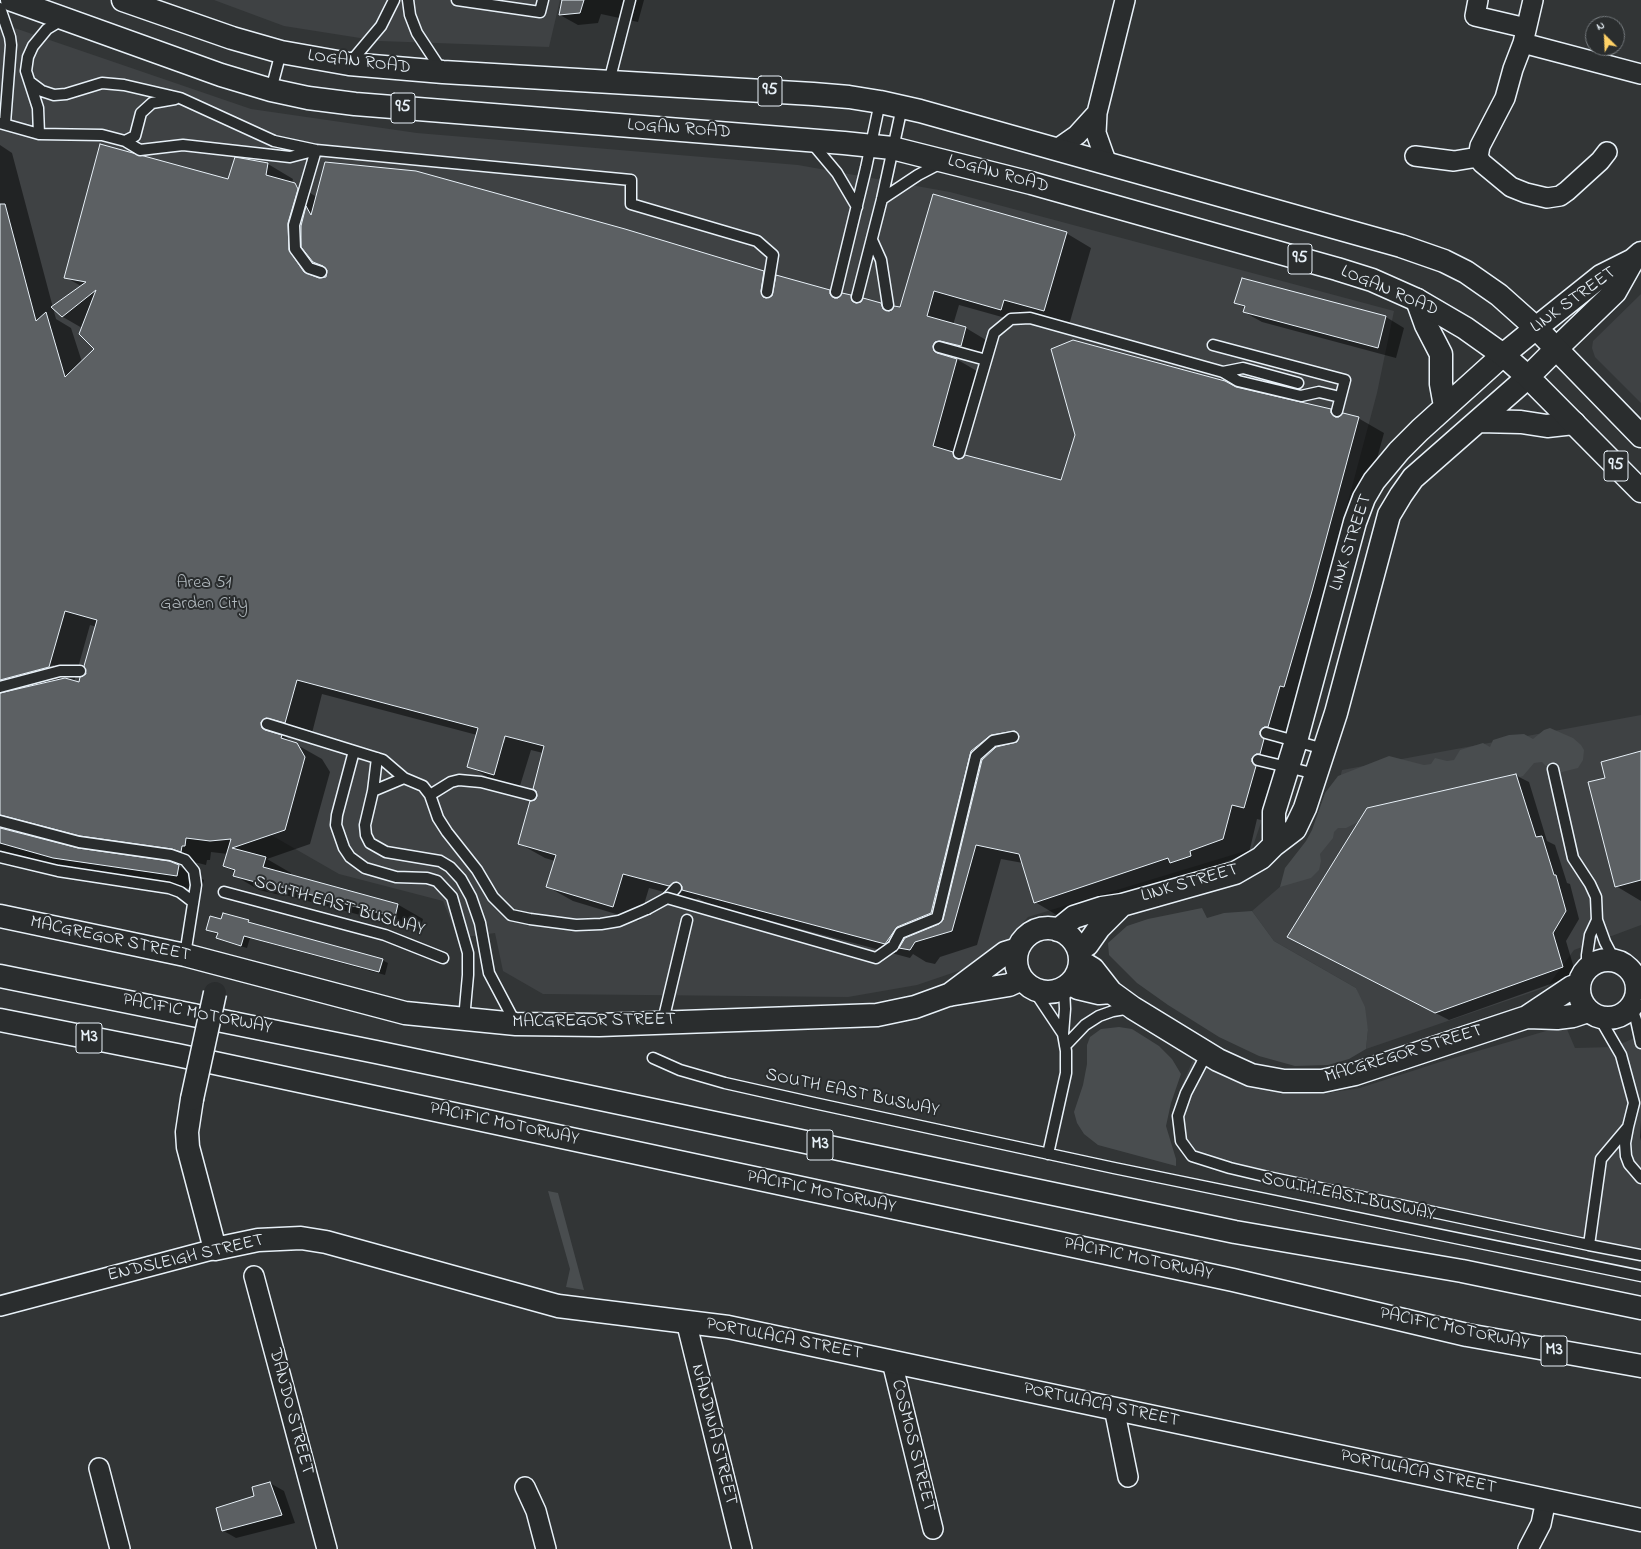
<!DOCTYPE html>
<style>
body{margin:0}
#map{position:relative;width:1641px;height:1549px;overflow:hidden;background:#323536;font-family:"Indie Flower",sans-serif}
canvas{display:block}
.north{position:absolute;left:1585px;top:16px;width:40px;height:40px;box-sizing:border-box;background:#2a2d2e;border:1px solid #767b7f;border-radius:50%;rotate:336deg;font-size:11px;font-weight:700;line-height:16px;text-align:center;color:#e8f1f8}
.north::after{content:'';display:block;margin:auto;width:14px;height:18px;background:#ffd166;clip-path:polygon(50% 0,100% 100%,50% 72%,0 100%)}
</style>
<div id="map">
<canvas width="1641" height="1549"></canvas>
<div class="north">N</div>
</div>
<script>
const ctx = document.querySelector('canvas').getContext('2d');
ctx.lineJoin = 'round';
function paint(path, color) {
  ctx.fillStyle = color;
  ctx.fill(path, 'evenodd');
}
function shape(rows) {
  const path = new Path2D();
  for (const r of rows) {
    if (r.length === 3) {
      path.moveTo(r[0] + r[2], r[1]);
      path.arc(r[0], r[1], r[2], 0, 2 * Math.PI);
      continue;
    }
    path.moveTo(r[0], r[1]);
    for (let i = 2; i < r.length; i += 2) path.lineTo(r[i], r[i + 1]);
  }
  return path;
}
function stroke(path, color, width, dash) {
  ctx.strokeStyle = color;
  ctx.lineWidth = width;
  ctx.lineCap = dash ? 'butt' : 'round';
  ctx.setLineDash(dash || []);
  ctx.stroke(path);
}
function label(font, color, halo, rows, align = 'center') {
  ctx.font = font + ' "Indie Flower",sans-serif';
  ctx.lineWidth = 4;
  ctx.setLineDash([]);
  ctx.textBaseline = 'middle';
  ctx.strokeStyle = halo;
  ctx.fillStyle = color;
  for (const [text, x, y, turn = 0] of rows) {
    ctx.save();
    ctx.translate(x, y);
    ctx.rotate((+turn || 0) * Math.PI / 180);
    ctx.textAlign = isNaN(turn) ? turn : align;
    if (halo) ctx.strokeText(text, 0, 0);
    ctx.fillText(text, 0, 0);
    ctx.restore();
  }
}
const built = shape([
 [214,0,560,0,549,47,379,41,284,26],
 [0,23,251,109,417,133,798,165,950,192,1394,311,1377,393,1268,802,1252,849,1028,917,1003,945,964,969,917,985,848,997,543,994,503,971,495,933,458,938,443,901,339,874,271,835,210,841,60,819,0,785],
 [1641,294,1641,403,1595,357,1592,348,1593,341],
 [1641,715,1641,925,1574,950,1547,987,1366,1049,1368,1030,1356,988,1274,941,1252,911,1296,873,1328,829,1342,770],
 [1566,1027,1575,1048,1614,1047,1641,1035,1641,1258,1427,1217,1210,1168,1187,1158,1175,1139,1175,1111,1182,1085,1193,1060,1239,1083,1283,1092,1321,1094,1360,1088,1440,1062,1546,1031]
]);
const green = shape([
 [1550,728,1573,738,1581,745,1584,750,1583,760,1578,768,1558,773,1552,772,1542,762,1534,763,1523,776,1520,777,1515,774,1367,808,1358,822,1346,828,1338,828,1334,832,1333,838,1320,854,1321,861,1319,870,1311,878,1280,887,1285,868,1306,841,1312,830,1325,793,1338,776,1389,756,1424,765,1431,764,1435,758,1447,761,1454,760,1460,750,1483,743,1490,747,1493,740,1509,735,1524,734,1533,739,1544,730],
 [1202,908,1207,918,1224,913,1252,911,1274,941,1356,988,1365,1007,1368,1030,1366,1049,1349,1059,1328,1065,1295,1066,1259,1056,1219,1037,1168,1005,1137,983,1109,955,1108,943,1127,926,1148,919],
 [1119,1027,1132,1029,1159,1046,1172,1059,1181,1074,1171,1103,1166,1126,1176,1159,1176,1166,1098,1145,1084,1134,1077,1123,1074,1112,1083,1085,1087,1064,1087,1045,1090,1037,1101,1029],
 [548,1191,558,1193,584,1290,566,1287,570,1269]
]);
const shadow = shape([
 [565,0,644,0,638,22,601,14,598,23,578,25,560,15,563,1],
 [0,145,12,153,56,319,71,328,82,362,95,349,82,328,63,317,53,307,81,286,65,277,229,181,268,164,293,179,292,183,317,197,763,272,776,280,829,291,840,297,850,296,862,303,881,304,893,311,900,309,933,195,1066,233,1091,248,1069,325,1030,314,1027,324,959,305,953,325,966,328,991,343,986,360,960,356,958,360,982,374,959,457,1061,481,1236,388,1330,410,1341,417,1358,418,1384,433,1337,605,1269,822,1257,819,1249,853,1215,866,1216,871,1196,877,1190,874,1060,917,1035,902,1023,863,1001,859,977,945,940,957,935,964,926,962,913,954,910,958,708,904,698,898,695,900,649,888,639,921,573,901,548,887,555,861,545,858,520,844,538,796,543,753,531,750,519,789,494,781,469,766,477,735,322,694,311,737,292,732,286,737,292,742,322,759,330,772,310,844,267,859,291,873,290,875,397,904,423,919,420,931,285,895,284,896,259,890,234,875,235,872,224,866,228,854,211,852,210,860,207,860,206,865,198,863,106,850,24,829,19,834,77,849,178,866,204,880,202,890,80,872,0,850],
 [314,262,328,270,328,275,323,279,315,268],
 [90,625,97,627,87,674,80,683,74,682],
 [54,665,54,667,22,676,22,674],
 [506,731,508,731,504,743,502,743],
 [1242,279,1386,317,1404,328,1396,358,1262,322,1244,312,1245,308,1236,303],
 [1641,752,1641,901,1616,886],
 [1515,775,1529,782,1547,841,1555,845,1567,883,1570,884,1579,919,1566,941,1576,975,1449,1020,1302,944],
 [222,920,248,921,254,925,382,960,388,963,385,975,250,938,247,948,223,941,217,938,218,935,207,930],
 [1641,1121,1641,1141,1640,1137],
 [270,1483,284,1491,295,1523,236,1538,222,1530]
]);
const building = shape([
 [562,0,584,0,580,13,559,15,562,0],
 [100,144,228,179,235,157,268,163,266,175,295,183,298,189,288,223,289,250,304,272,319,278,326,277,327,270,323,266,313,262,301,247,301,226,306,206,311,215,325,162,416,171,625,229,764,271,761,291,763,297,766,298,772,296,776,275,830,290,830,294,834,298,838,298,842,293,851,295,852,301,856,303,861,302,863,298,881,303,883,309,889,311,892,310,894,306,900,307,933,194,1067,232,1044,311,1004,300,1001,310,934,291,927,316,966,327,961,346,940,341,935,342,933,346,934,351,937,353,957,359,933,446,953,452,954,457,958,459,963,458,965,455,1061,480,1075,435,1051,349,1073,340,1225,381,1236,387,1331,409,1331,413,1335,417,1339,417,1343,413,1359,417,1312,591,1284,687,1280,686,1268,727,1264,727,1260,731,1260,735,1264,739,1260,754,1256,754,1252,758,1252,762,1256,766,1244,808,1232,805,1223,839,1190,851,1191,856,1170,863,1168,858,1034,903,1019,854,976,845,952,931,915,942,910,950,899,948,905,938,939,924,943,920,982,760,996,747,1017,742,1019,736,1015,731,991,735,971,751,931,913,897,927,885,944,682,890,682,886,677,882,669,886,623,874,613,907,546,887,556,855,518,844,530,801,535,800,537,796,536,791,533,789,544,746,505,736,494,775,467,767,478,728,297,680,285,723,266,718,261,722,262,728,265,730,282,735,281,738,297,743,305,757,285,830,232,848,266,857,263,867,398,904,395,917,259,881,259,883,233,876,235,870,223,866,231,839,210,841,186,838,185,846,182,846,181,852,172,849,80,836,0,815,0,693,65,678,79,682,80,677,86,674,84,666,97,620,65,611,49,667,0,680,0,204,5,204,36,321,46,312,65,377,94,349,79,334,96,290,62,317,51,307,86,282,64,278,100,144],
 [1242,278,1386,316,1378,348,1243,312,1245,306,1234,303,1242,278],
 [1641,751,1641,880,1615,887,1588,782,1605,778,1601,762,1641,751],
 [1516,774,1536,837,1542,836,1554,875,1556,875,1566,911,1553,933,1563,967,1435,1013,1287,937,1367,808,1516,774],
 [0,828,78,848,169,861,179,865,177,876,53,858,0,843,0,828],
 [223,913,249,920,248,922,383,959,379,972,244,936,241,946,216,938,218,933,206,930,210,916,221,919,223,913],
 [270,1482,282,1515,222,1531,216,1508,254,1496,252,1487,270,1482]
]);
const lane = shape([
 [408,0,410,15,417,33,442,71],
 [457,0,540,12,543,0],
 [0,8,10,37,11,45,5,123],
 [349,64,381,26,394,0],
 [30,82,42,91,54,95,66,94,102,83,124,85,180,98,274,141,316,150,631,180,631,204,757,241,773,255,767,292],
 [609,82,630,0],
 [271,90,281,52],
 [0,123,39,134,102,135,125,141,140,150,183,145,290,157,313,151],
 [39,134,38,108,26,71,28,57,33,46,47,29,62,20],
 [125,141,135,136,141,113,152,103,175,99],
 [811,142,837,173,857,207],
 [316,150,294,225,295,249,309,268,321,272],
 [882,199,918,175,941,163],
 [872,240,881,260,888,305],
 [836,292,866,168,880,102],
 [857,297,882,199,902,107],
 [1213,345,1345,380,1337,411],
 [939,347,986,360],
 [1223,372,1243,368,1298,383],
 [959,453,994,333,1011,319,1030,318,1223,372,1238,381,1301,396,1319,392,1340,397],
 [0,687,60,671,80,671],
 [267,724,383,760,404,778,423,786,430,795,438,818,447,832,477,870,493,897,511,915,530,919,576,925,601,924,619,921,647,909],
 [1266,733,1324,749],
 [354,751,337,815,336,825,344,848,350,857,365,868,396,877,427,878,437,881,452,897,468,953,468,975,464,1019],
 [1258,760,1316,774],
 [1553,769,1573,858,1590,884,1596,897,1597,920,1605,942,1615,961],
 [404,778,373,791,365,825,366,835,370,843,386,852,440,861,450,867,461,879,471,897,480,923,489,973,516,1024],
 [373,791,377,758],
 [430,795,451,782,459,780,481,782,531,795],
 [0,821,79,842,171,855,185,860,194,871,196,885,185,955],
 [0,857,58,871,169,888,180,892,193,902],
 [224,892,385,935,443,958],
 [667,898,676,888],
 [893,946,900,933,937,918,976,756,993,741,1013,737],
 [1587,968,1587,955,1590,935,1597,920],
 [1037,990,1039,998,1063,1034],
 [1631,1006,1636,1020,1641,1043],
 [663,1021,687,920],
 [1065,1046,1085,1025,1099,1016,1113,1011,1131,1008],
 [1207,1053,1186,1093,1178,1116,1181,1141,1192,1156,1230,1168,1268,1177,1589,1245,1601,1159,1628,1127,1634,1103,1621,1055,1599,1017],
 [653,1058,680,1070,725,1083,814,1103,1114,1168,1641,1276],
 [1628,1127,1625,1143,1626,1156,1629,1164,1641,1178],
 [1048,1154,1066,1073,1066,1051,1063,1034,1065,1009,1064,988],
 [1589,1245,1641,1255]
]);
const street = shape([
 [1478,0,1475,16,1526,28],
 [1533,0,1523,43,1513,69,1505,98,1480,146,1478,157,1482,163,1511,187,1526,193,1547,198,1560,196,1567,191,1600,161,1607,152],
 [1523,43,1641,74],
 [1057,149,1077,135,1097,113],
 [1415,156,1454,161,1478,157],
 [1107,164,1096,133,1097,113,1125,0],
 [254,1276,327,1549],
 [0,1306,215,1249],
 [686,1321,742,1549],
 [892,1362,933,1529],
 [1114,1408,1128,1477],
 [99,1468,120,1549],
 [525,1487,536,1511,546,1549],
 [1528,1549,1541,1524,1546,1500]
]);
const secondary = shape([
 [1417,300,1426,325,1441,354,1441,384,1445,406],
 [1536,328,1601,276,1633,260,1641,253],
 [1556,349,1615,292,1633,260],
 [1479,421,1521,422,1547,426,1574,423],
 [1274,845,1274,812,1296,741,1355,522,1364,498,1374,481,1399,451,1420,430,1503,355],
 [0,916,185,955,405,1013,516,1024,599,1025,877,1015,915,1007,948,995,1009,985,1022,979],
 [1048,960,32],
 [1058,930,1074,917,1102,908,1122,905,1235,873,1261,858,1274,845,1295,829,1305,808,1336,713,1389,515,1401,495,1413,478,1528,377],
 [1078,949,1087,945,1099,928,1122,905],
 [1608,989,29],
 [1080,961,1093,969,1111,992,1133,1008,1218,1060,1251,1075,1284,1081,1322,1081,1355,1074,1527,1017,1572,987,1578,985],
 [1071,983,1078,988,1099,993,1111,992],
 [949,995,1005,953,1018,949],
 [1527,1017,1557,1018,1573,1016,1588,1011],
 [192,1099,187,1132,188,1147,215,1249,258,1240,301,1238,326,1242,558,1306,728,1327,1641,1520]
]);
const primary = shape([
 [12,0,221,75,271,90,308,98,355,104,844,143,892,148,1031,183,1337,269,1372,280,1417,300,1465,328,1503,355,1528,377,1641,491],
 [123,0,232,38,281,52,349,64,443,72,813,94,849,97,880,102,920,111,1401,246,1444,261,1466,272,1499,295,1536,328,1641,436],
 [1503,355,1536,328],
 [1528,377,1556,349]
]);
const highway = shape([
 [0,976,376,1052,1235,1232,1462,1271,1641,1308],
 [0,1020,177,1055,1233,1280,1467,1335,1641,1366]
]);
const laneBridge = shape([
 [647,909,667,898,876,958,893,946]
]);
const secondaryBridge = shape([
 [192,1099,215,993]
]);
const shields = [
 [770,91,24],
 [403,108,24],
 [1300,259,24],
 [1616,466,24],
 [89,1038,26],
 [820,1145,26],
 [1554,1351,26]
];
const shieldNames = [
 ["95",770,91],
 ["95",403,108],
 ["95",1300,259],
 ["95",1616,466],
 ["M3",89,1038],
 ["M3",820,1145],
 ["M3",1554,1351]
];
const streetNames = [
 ["LOGAN ROAD",359,63,7],
 ["LOGAN ROAD",679,130,4],
 ["LOGAN ROAD",998,175,15],
 ["LOGAN ROAD",1389,292,23],
 ["LINK STREET",1574,301,-36],
 ["LINK STREET",1352,543,-72],
 ["LINK STREET",1190,884,-16],
 ["SOUTH EAST BUSWAY",339,907,16],
 ["MACGREGOR STREET",110,940,12],
 ["PACIFIC MOTORWAY",197,1015,11],
 ["MACGREGOR STREET",594,1022,-1],
 ["MACGREGOR STREET",1404,1055,-17],
 ["SOUTH EAST BUSWAY",852,1094,12],
 ["PACIFIC MOTORWAY",504,1125,12],
 ["PACIFIC MOTORWAY",821,1193,12],
 ["SOUTH EAST BUSWAY",1348,1198,12],
 ["ENDSLEIGH STREET",186,1259,-13],
 ["PACIFIC MOTORWAY",1138,1260,12],
 ["PACIFIC MOTORWAY",1454,1330,12],
 ["PORTULACA STREET",784,1340,11],
 ["PORTULACA STREET",1101,1406,12],
 ["DANDO STREET",290,1412,75],
 ["NANDINA STREET",713,1435,76],
 ["COSMOS STREET",912,1446,76],
 ["PORTULACA STREET",1418,1473,12]
];
const parkNames = [
 ["Area 51",204,584],
 ["Garden City",204,605]
];
paint(built, '#3f4244');
paint(green, '#494d4f');
paint(shadow, '#0007');
paint(building, '#5c6063');
stroke(building, '#e8f1f8', 1);
stroke(lane, '#e8f1f8', 13);
stroke(street, '#e8f1f8', 22);
stroke(secondary, '#e8f1f8', 25);
stroke(primary, '#e8f1f8', 25);
stroke(highway, '#e8f1f8', 25);
stroke(lane, '#2a2d2e', 10);
stroke(street, '#2a2d2e', 19);
stroke(secondary, '#2a2d2e', 22);
stroke(primary, '#2a2d2e', 22);
stroke(highway, '#2a2d2e', 22);
stroke(laneBridge, '#e8f1f8', 13, []);
stroke(secondaryBridge, '#e8f1f8', 25, []);
stroke(laneBridge, '#2a2d2e', 10);
stroke(secondaryBridge, '#2a2d2e', 22);
for (const [x, y, w] of shields) {
  const box = new Path2D();
  box.roundRect(x - w / 2, y - 15, w, 30, 3);
  ctx.fillStyle = '#2a2d2e';
  ctx.fill(box);
  stroke(box, '#e8f1f8', 1);
}
label('bold 17px', '#e8f1f8', null, shieldNames);
label('18px', '#e8f1f8', '#2a2d2e', streetNames);
label('18px', '#b0b8bd', '#2a2d2e', parkNames);
</script>
